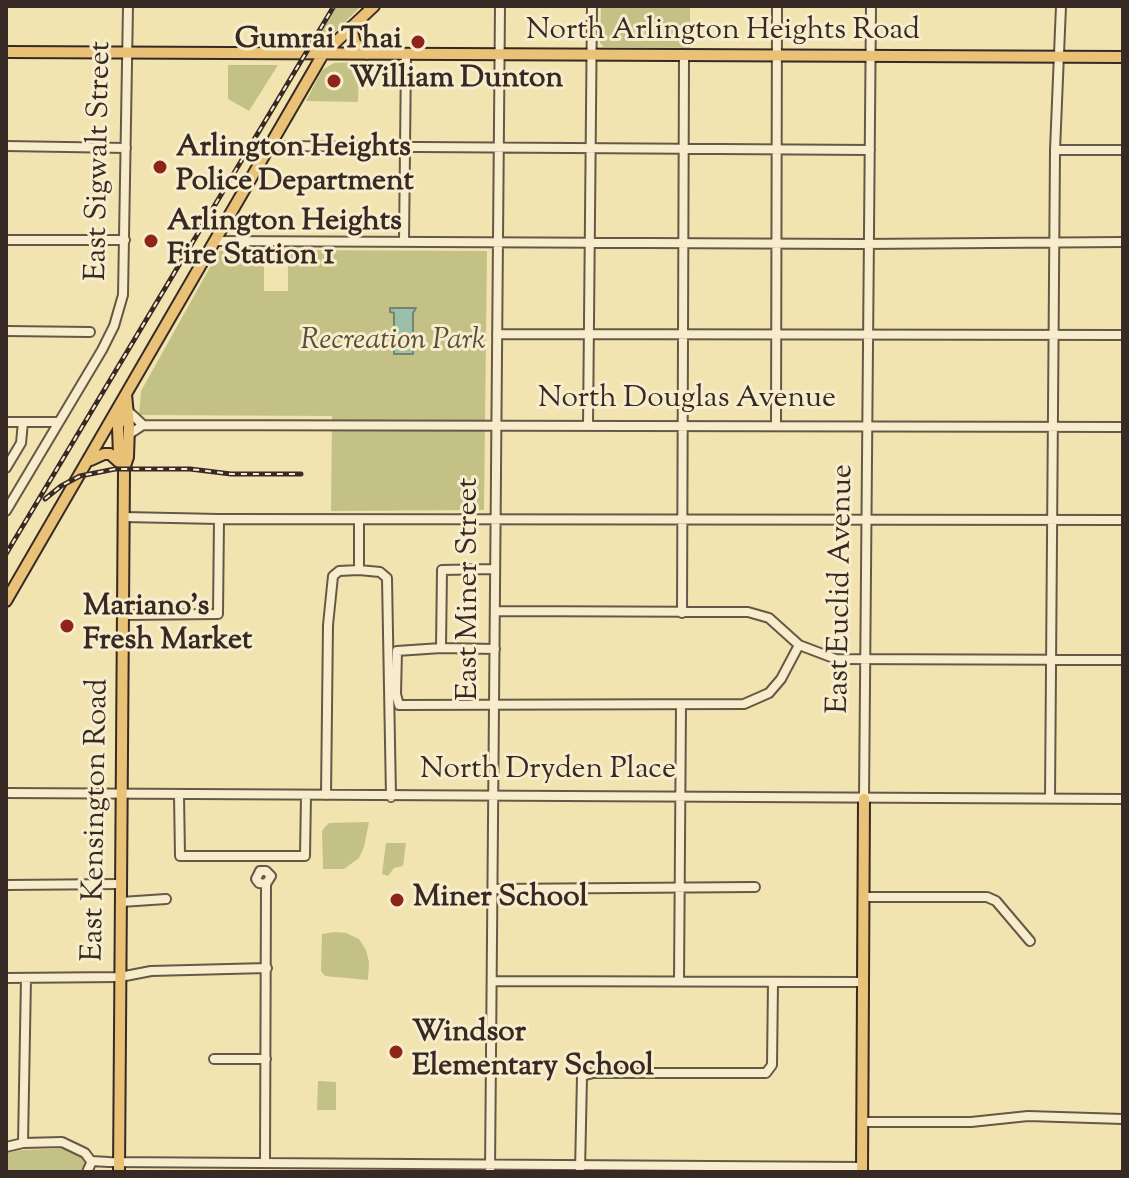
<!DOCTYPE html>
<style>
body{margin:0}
#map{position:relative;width:1129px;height:1178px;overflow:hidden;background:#f2e4b1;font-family:"Sorts Mill Goudy",serif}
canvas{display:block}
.frame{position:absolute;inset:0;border:8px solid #372924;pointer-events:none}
</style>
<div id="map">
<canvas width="1129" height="1178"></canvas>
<div class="frame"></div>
</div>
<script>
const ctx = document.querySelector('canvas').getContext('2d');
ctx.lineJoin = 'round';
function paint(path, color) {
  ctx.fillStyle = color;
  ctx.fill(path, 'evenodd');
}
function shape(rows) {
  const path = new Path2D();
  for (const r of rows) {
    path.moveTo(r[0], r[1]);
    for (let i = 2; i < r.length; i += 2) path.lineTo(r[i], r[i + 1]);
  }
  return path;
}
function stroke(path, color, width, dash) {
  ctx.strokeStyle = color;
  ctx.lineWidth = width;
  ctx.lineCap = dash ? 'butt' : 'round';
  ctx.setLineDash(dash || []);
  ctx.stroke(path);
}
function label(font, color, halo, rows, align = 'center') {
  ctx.font = font + ' "Sorts Mill Goudy",serif';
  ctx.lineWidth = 6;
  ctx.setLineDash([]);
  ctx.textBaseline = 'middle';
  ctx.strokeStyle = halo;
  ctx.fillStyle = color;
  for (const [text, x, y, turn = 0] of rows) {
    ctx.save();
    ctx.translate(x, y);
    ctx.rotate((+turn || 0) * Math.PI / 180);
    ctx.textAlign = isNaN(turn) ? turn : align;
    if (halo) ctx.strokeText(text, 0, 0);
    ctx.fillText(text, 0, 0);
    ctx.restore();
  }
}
const green = shape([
 [337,6,361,6,327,40,320,39,318,36],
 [601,6,690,6,690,48,604,47,600,43],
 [359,62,358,102,306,101,322,70,334,63],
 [228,65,278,65,249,111,228,99],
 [264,249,264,291,288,291,288,250,487,251,484,510,331,511,332,416,139,415,141,391,219,251],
 [369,822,364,847,359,858,344,869,323,869,322,831,325,827,329,823],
 [386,843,406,843,403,866,394,868,388,876,382,874],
 [334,932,346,933,359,939,366,950,369,962,368,980,325,976,321,971,322,934],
 [318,1081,336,1082,336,1110,317,1110],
 [73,1148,84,1158,85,1164,79,1172,6,1172,6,1153,21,1150]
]);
const water = shape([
 [390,308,416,308,413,313,413,354,394,354,394,313,390,312,390,308]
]);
const minor = shape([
 [6,146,126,148],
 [268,146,870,150],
 [1055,150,1123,150],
 [6,240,125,240],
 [215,241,861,244,1123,242],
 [404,242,406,56],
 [6,331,90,332],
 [497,334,1123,335],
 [128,411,143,425,128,435],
 [6,422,59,422],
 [143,425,1123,427],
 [776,425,777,6],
 [588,426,592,6],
 [6,468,21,443,23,422],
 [6,511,102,350,114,326,123,295,128,6],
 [124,517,219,519,1123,520],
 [495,569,442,570,441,648,397,651,396,694,399,705,744,704,769,693,781,679,799,645],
 [359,570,359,520],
 [495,611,748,612,769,618,799,645,836,659,1123,660],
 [682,613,684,57],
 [124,615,218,614,219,519],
 [440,648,495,649],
 [6,793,1123,799],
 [179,795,180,856,305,856,306,795],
 [326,795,328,625,333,576,339,571,359,570,380,572,387,578,391,797],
 [1050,798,1055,150,1061,6],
 [864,799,871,6],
 [6,885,121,884],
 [493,889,755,887],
 [864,897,987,897,996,901,1030,941],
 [121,902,166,899],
 [6,978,120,977,151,971,267,968],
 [492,981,863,982],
 [679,981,681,705],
 [214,1059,266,1059],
 [862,1122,971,1122,1028,1116,1123,1119],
 [23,1143,26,978],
 [6,1147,23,1143,62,1142,85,1153,91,1161,109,1162,862,1167],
 [265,1163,266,884,271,876,266,871,260,871,256,879,259,883,266,884],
 [87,1172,92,1161],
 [490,1172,500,6],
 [580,1172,582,1076,593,1073,766,1073,772,1065,773,982]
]);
const major = shape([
 [351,27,355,43,367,54],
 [6,52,1123,57],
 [122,412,118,427,119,456,124,469],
 [91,460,104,454,110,454,119,462],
 [6,601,323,54,374,6],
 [119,1172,124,469,128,457,129,427,126,394],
 [862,1172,864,799]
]);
const rail = shape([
 [45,499,61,486,80,476,115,469,190,469,231,474,301,474],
 [6,554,334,6]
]);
const markers = [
 [418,42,8,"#8f2418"],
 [334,81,8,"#8f2418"],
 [160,167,8,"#8f2418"],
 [151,241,8,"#8f2418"],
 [67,626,8,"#8f2418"],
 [397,900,8,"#8f2418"],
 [396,1052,8,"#8f2418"]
];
const streetNames = [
 ["North Arlington Heights Road",723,33],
 ["East Sigwalt Street",101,161,-89],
 ["North Douglas Avenue",687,401],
 ["East Miner Street",471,589,-90],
 ["East Euclid Avenue",843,589,-89],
 ["North Dryden Place",548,772],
 ["East Kensington Road",98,820,-89]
];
const poiNames = [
 ["Gumrai Thai",402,42,"right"],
 ["William Dunton",350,81],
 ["Arlington Heights",176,150],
 ["Police Department",176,184],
 ["Arlington Heights",167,224],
 ["Fire Station 1",167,258],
 ["Mariano's",83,609],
 ["Fresh Market",83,643],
 ["Miner School",413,900],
 ["Windsor",412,1035],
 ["Elementary School",412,1069]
];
const parkNames = [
 ["Recreation Park",393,343]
];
paint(green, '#c3c186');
paint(water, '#9cbfa9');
stroke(water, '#748374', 2);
stroke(minor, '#665847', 12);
stroke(major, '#372924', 14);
stroke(minor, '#f7edcc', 8);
stroke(major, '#e9c278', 10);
stroke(rail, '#372924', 5);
stroke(rail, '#f7edcc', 2, [6]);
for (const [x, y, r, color] of markers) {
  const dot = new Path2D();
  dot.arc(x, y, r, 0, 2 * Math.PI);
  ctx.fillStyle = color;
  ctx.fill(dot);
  stroke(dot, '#f7edcc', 3);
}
label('30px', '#372924', '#f7edcc', streetNames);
label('bold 30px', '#372924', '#f7edcc', poiNames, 'left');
label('italic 30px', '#5a4f3c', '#f7edcc', parkNames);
</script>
